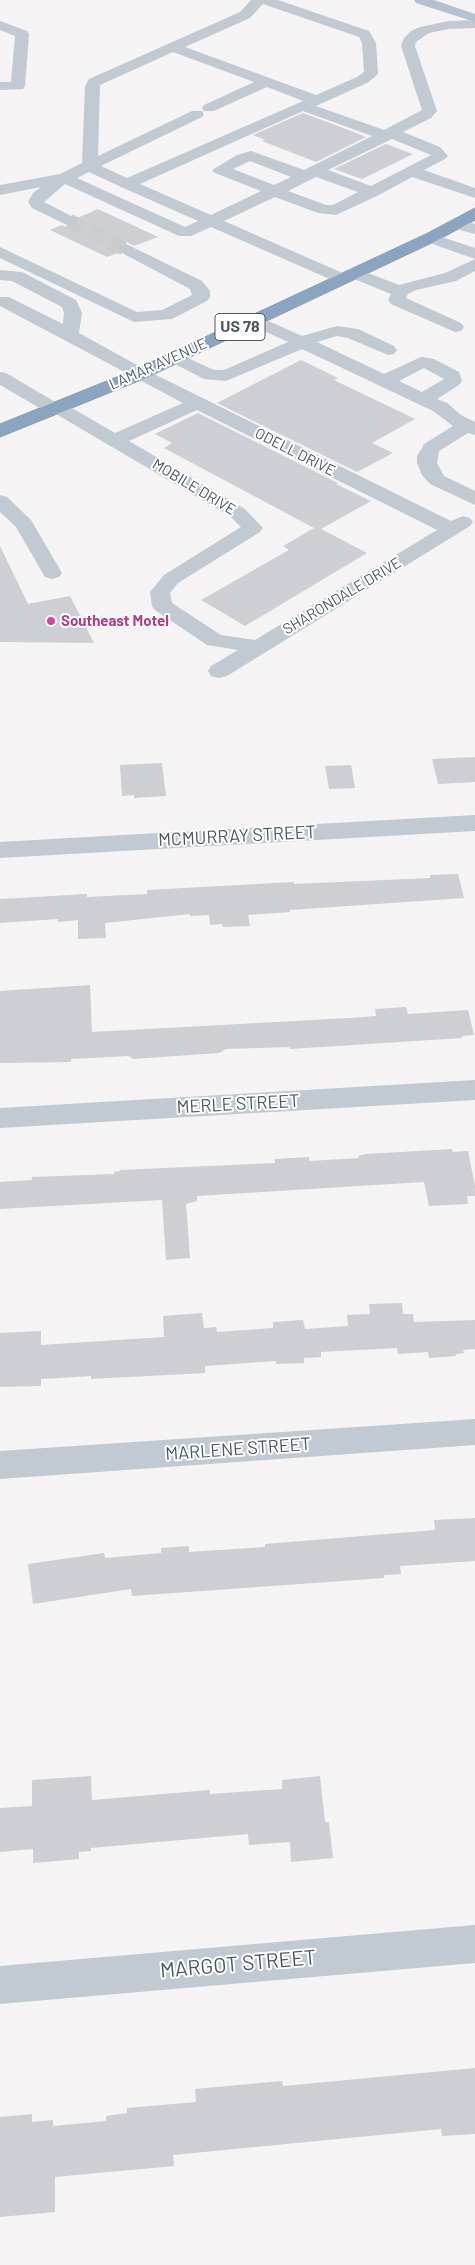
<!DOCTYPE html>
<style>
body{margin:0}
canvas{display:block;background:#f5f3f3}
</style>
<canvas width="475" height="2265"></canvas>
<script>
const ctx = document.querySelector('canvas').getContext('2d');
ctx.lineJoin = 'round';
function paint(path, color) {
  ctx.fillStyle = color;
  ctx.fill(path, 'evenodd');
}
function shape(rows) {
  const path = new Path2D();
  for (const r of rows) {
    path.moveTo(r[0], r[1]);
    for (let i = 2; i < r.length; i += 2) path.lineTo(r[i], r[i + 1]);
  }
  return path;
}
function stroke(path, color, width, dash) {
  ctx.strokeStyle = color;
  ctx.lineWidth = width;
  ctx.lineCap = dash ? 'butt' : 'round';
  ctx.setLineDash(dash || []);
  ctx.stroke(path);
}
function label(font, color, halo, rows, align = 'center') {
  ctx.font = font + ' Barlow,sans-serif';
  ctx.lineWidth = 4;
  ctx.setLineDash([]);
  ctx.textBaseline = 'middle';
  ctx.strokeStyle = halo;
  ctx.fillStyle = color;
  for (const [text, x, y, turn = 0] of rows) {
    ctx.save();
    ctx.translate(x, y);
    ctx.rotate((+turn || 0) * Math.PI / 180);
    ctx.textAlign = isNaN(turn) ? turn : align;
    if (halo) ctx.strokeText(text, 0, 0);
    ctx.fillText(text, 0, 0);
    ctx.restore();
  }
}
const building = shape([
 [303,113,346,129,366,137,316,162,262,141,265,140,253,135],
 [386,144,413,154,362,179,334,169],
 [98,209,158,237,134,246,127,242,119,244,116,248,118,253,107,257,50,230,62,225,68,228,76,226,79,222,77,218],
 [301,360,338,378,334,380,415,419,372,443,393,453,357,472,217,403],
 [198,413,338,483,336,484,371,501,321,529,367,553,245,626,201,600,289,550,283,546,314,528,164,448,172,443,155,434],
 [0,546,28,604,70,596,94,643,0,642],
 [475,757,475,782,438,784,432,759],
 [162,763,166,796,134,798,134,795,122,796,120,765],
 [351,765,355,788,329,789,325,766],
 [458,874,464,898,290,910,290,912,248,915,250,926,223,927,222,924,210,925,209,915,190,916,190,914,105,923,106,938,78,939,78,920,58,922,58,919,0,923,0,899,87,894,87,897,147,894,147,890,294,882,294,884,430,878,430,875],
 [90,985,92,1032,349,1018,376,1016,375,1009,406,1007,408,1014,468,1010,474,1035,462,1036,462,1038,290,1049,289,1047,226,1049,219,1053,133,1059,129,1056,71,1059,71,1062,0,1063,0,991],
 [452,1149,453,1152,468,1151,475,1186,475,1196,467,1196,468,1204,429,1206,424,1182,197,1196,197,1201,186,1204,190,1258,166,1260,162,1200,0,1209,0,1182,32,1180,32,1177,114,1174,114,1172,120,1171,120,1170,275,1163,275,1159,309,1157,309,1161,359,1158,358,1156,366,1154],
 [402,1303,403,1314,413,1314,414,1322,475,1320,475,1349,463,1350,464,1353,456,1354,456,1356,429,1358,428,1352,398,1354,397,1348,321,1352,321,1357,304,1358,304,1363,276,1364,276,1361,205,1366,205,1373,91,1379,91,1376,41,1379,41,1386,0,1387,0,1333,41,1331,41,1345,164,1337,163,1316,202,1313,204,1328,216,1327,217,1332,273,1328,273,1322,303,1320,305,1329,348,1326,347,1315,370,1314,369,1304],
 [475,1518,475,1561,400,1566,401,1574,384,1575,384,1578,132,1596,131,1589,33,1604,28,1564,104,1553,105,1558,161,1553,161,1548,189,1546,189,1552,265,1547,265,1544,435,1530,434,1520],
 [91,1776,92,1800,210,1790,210,1794,282,1789,282,1780,320,1776,325,1822,329,1822,333,1858,291,1862,290,1842,249,1845,248,1834,91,1848,91,1851,79,1852,79,1859,33,1863,33,1849,0,1852,0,1808,32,1806,32,1780],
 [475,2068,475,2134,442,2136,441,2129,173,2155,174,2166,55,2177,55,2212,0,2217,0,2117,32,2114,32,2122,53,2120,53,2126,106,2121,106,2116,127,2113,127,2108,196,2102,195,2089,282,2081,283,2086]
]);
const minorTunnel = shape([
 [69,221,126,249]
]);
const minor = shape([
 [251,0,278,0,369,31,376,43,378,73,376,76,367,83,316,106,384,130,422,110,401,46,404,38,411,31,420,27,449,21,475,20,475,28,449,29,429,33,416,42,415,46,437,111,431,118,403,132,440,147,448,156,445,159,424,170,475,188,475,198,412,177,379,195,336,215,318,213,275,197,224,221,347,275,349,279,347,283,341,284,211,227,191,236,179,236,65,184,44,202,75,218,77,221,75,224,69,226,32,208,28,202,33,193,41,187,0,195,0,185,60,174,82,163,85,86,89,79,240,12,251,0],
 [263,4,359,37,362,43,364,72,357,77,316,95,185,47,250,18,263,4],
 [173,52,254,82,204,105,202,108,204,111,214,111,267,87,303,101,127,178,101,166,202,117,204,114,202,111,192,111,98,156,100,85,173,52],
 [303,111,372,136,304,170,251,151,237,155,212,170,215,173,261,191,211,215,140,184,303,111],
 [392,139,431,155,371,186,328,170,392,139],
 [250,161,291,177,274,185,233,169,250,161],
 [89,172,121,187,198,221,185,227,77,178,89,172],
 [316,177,358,192,333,205,326,205,288,191,316,177],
 [0,21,27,31,29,34,25,86,23,89,0,90,0,82,11,82,15,36,0,30,0,21],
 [455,219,475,224,475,234,449,227,447,224,449,221,455,219],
 [430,233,475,248,475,259,424,241,422,238,424,235,430,233],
 [126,244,202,281,210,291,210,297,207,301,172,319,134,322,0,258,0,247,137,312,162,310,192,295,190,289,120,252,118,249,120,246,126,244],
 [475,259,475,271,456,281,416,290,408,294,406,298,461,323,464,327,461,331,455,332,391,304,388,300,391,294,349,277,347,273,349,269,355,268,399,285,445,273,475,259],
 [0,270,22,272,76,300,82,313,79,333,146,370,451,521,463,516,470,518,473,522,470,526,227,676,219,678,211,676,208,671,211,666,238,650,207,645,155,610,152,606,150,592,164,575,241,527,231,517,56,414,48,413,0,385,0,372,6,373,57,403,65,404,115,433,183,403,0,306,0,297,9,297,63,324,64,313,62,307,12,281,0,280,0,270],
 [197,410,437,530,255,640,221,635,172,603,170,593,178,583,260,532,263,528,245,509,129,441,197,410],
 [255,315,302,336,337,326,358,329,394,346,397,350,394,354,388,355,348,338,337,336,317,342,384,374,421,357,434,359,459,372,462,381,459,385,437,399,447,403,461,415,475,422,475,435,468,433,439,451,437,463,444,476,475,491,475,505,430,484,422,475,417,463,417,456,422,448,424,444,453,426,433,411,302,349,226,381,204,379,169,361,166,357,169,353,175,352,214,370,224,370,288,342,249,324,246,320,249,316,255,315],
 [424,368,444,379,422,392,399,381,424,368],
 [0,495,7,497,31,520,62,573,59,577,52,579,45,577,16,527,0,512,0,495],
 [475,815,475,831,0,858,0,842,475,815],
 [475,1080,475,1100,0,1128,0,1108,475,1080],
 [475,1419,475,1445,0,1479,0,1451,475,1419],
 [475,1925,475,1963,0,2004,0,1966,475,1925]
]);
const major = shape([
 [414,0,434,0,475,14,475,22,416,3,414,0]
]);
const highway = shape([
 [475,208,475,220,438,240,146,378,0,437,0,424,134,370,426,234,475,208]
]);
const markers = [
 [51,621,5,"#d1479c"]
];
const farStreetnames = [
 ["LAMAR AVENUE",158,364,-24],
 ["ODELL DRIVE",295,452,27],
 ["MOBILE DRIVE",194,487,31],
 ["SHARONDALE DRIVE",342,596,-31]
];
const farHotelnames = [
 ["Southeast Motel",61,621]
];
const shields = [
 [240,327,50]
];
const shieldNames = [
 ["US 78",240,327]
];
const streetNames = [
 ["MCMURRAY STREET",237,836,-3],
 ["MERLE STREET",238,1104,-3],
 ["MARLENE STREET",238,1449,-4]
];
const nearStreetnames = [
 ["MARGOT STREET",238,1964,-5]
];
paint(building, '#cdcfd5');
stroke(minorTunnel, '#caccce', 15, [15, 8]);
stroke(highway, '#7690ad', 1);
paint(minor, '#c1cad2');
paint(major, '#b3c2d1');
paint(highway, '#8ba5c1');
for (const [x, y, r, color] of markers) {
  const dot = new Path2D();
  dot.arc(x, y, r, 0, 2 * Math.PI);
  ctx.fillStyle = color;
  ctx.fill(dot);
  stroke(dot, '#fff', 2);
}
label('15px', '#4a5661', '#fff', farStreetnames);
label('bold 15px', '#b23c85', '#fff', farHotelnames, 'left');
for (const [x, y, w] of shields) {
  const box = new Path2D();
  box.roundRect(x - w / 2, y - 13.5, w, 27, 4);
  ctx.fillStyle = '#fff';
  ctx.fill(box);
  stroke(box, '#4a5661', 1);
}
label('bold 16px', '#4a5661', null, shieldNames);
label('18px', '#4a5661', '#fff', streetNames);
label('21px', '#4a5661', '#fff', nearStreetnames);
</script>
